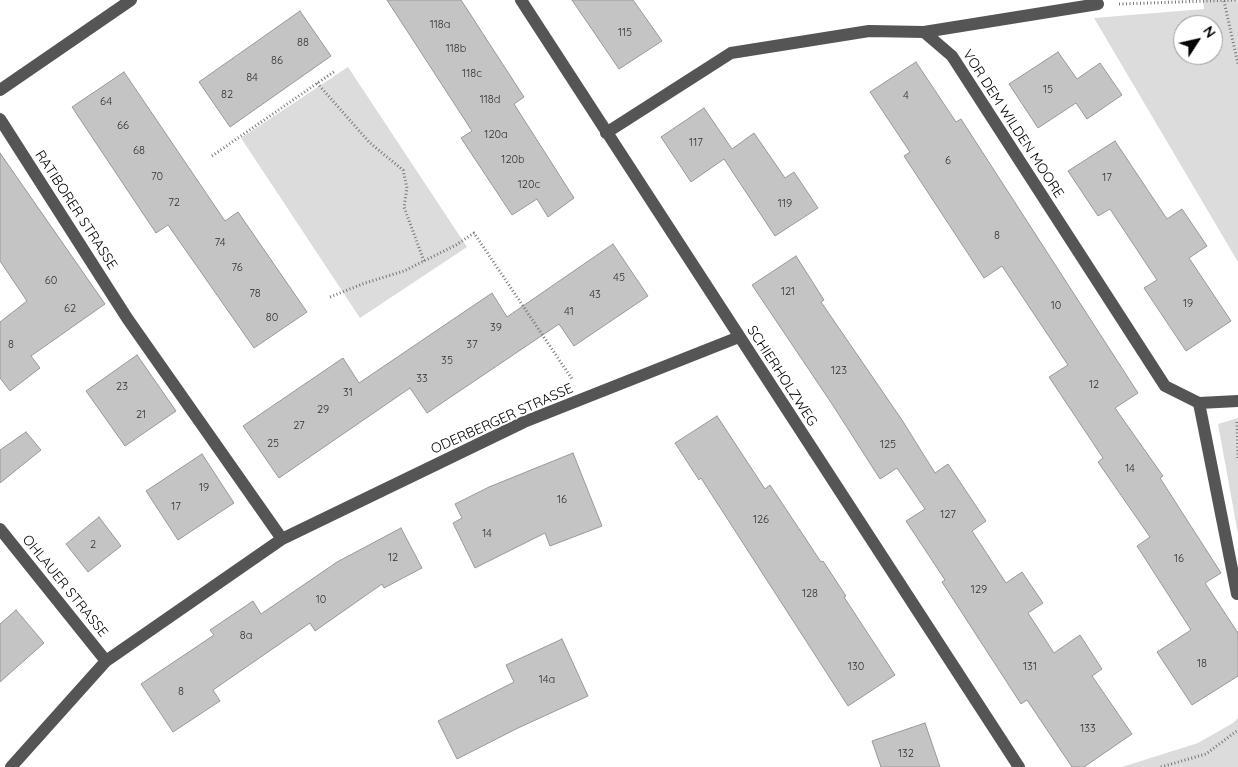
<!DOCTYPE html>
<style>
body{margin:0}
#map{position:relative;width:1238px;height:767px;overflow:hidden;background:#fff;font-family:Quicksand,sans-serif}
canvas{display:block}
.north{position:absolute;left:1173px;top:15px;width:50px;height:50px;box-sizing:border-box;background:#fff;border:1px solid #999;border-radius:50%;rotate:55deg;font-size:14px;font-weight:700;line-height:20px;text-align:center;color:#000}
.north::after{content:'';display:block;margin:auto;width:18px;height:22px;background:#000;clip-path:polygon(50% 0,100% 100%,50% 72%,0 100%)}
</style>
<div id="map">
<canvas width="1238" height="767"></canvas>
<div class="north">N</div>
</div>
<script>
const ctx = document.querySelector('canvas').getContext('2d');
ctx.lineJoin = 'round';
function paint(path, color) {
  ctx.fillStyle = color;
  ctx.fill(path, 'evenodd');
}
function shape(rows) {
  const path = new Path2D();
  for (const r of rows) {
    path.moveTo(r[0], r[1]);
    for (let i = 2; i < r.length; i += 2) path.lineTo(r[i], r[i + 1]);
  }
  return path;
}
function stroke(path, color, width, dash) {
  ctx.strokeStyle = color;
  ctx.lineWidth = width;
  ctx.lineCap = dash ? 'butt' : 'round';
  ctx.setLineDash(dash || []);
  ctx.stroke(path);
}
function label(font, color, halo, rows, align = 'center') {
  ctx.font = font + ' Quicksand,sans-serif';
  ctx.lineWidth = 4;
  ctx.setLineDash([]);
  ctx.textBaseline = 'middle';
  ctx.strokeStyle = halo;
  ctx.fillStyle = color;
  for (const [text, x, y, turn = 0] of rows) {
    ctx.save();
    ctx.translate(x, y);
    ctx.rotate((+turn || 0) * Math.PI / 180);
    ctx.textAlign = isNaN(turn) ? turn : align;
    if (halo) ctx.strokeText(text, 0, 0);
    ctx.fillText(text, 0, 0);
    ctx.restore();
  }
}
const green = shape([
 [1203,0,1238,0,1238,262,1094,18,1204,9],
 [1183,25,1213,25,1213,55,1183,55],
 [348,67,467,247,360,318,241,138],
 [1238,418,1238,534,1218,424],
 [1238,718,1238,767,1122,767,1198,743,1233,723]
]);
const building = shape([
 [387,0,461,0,524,97,514,104,574,198,548,217,537,199,512,215,461,138,472,131,387,0],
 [572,0,633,0,662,41,619,69,572,0],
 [300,11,331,56,230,127,199,82,300,11],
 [1058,52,1077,79,1100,63,1122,95,1087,119,1076,103,1038,128,1009,84,1058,52],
 [916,62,956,122,961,119,1138,393,1115,408,1163,476,1160,478,1221,573,1205,583,1238,633,1238,676,1192,705,1157,652,1191,630,1137,546,1150,537,1098,462,1103,458,1049,377,1068,365,1002,266,984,278,904,156,910,152,870,92,916,62],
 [124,72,225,221,238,212,307,312,254,348,168,225,156,233,72,107,124,72],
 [704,108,732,149,754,133,785,178,794,172,818,208,775,236,724,159,691,182,661,137,704,108],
 [1115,141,1167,219,1182,209,1207,246,1189,258,1231,321,1186,351,1144,288,1157,280,1110,209,1098,216,1068,171,1115,141],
 [0,153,105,304,31,356,40,368,10,391,0,378,0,322,27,301,0,261,0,153],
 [613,244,648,296,574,346,559,324,427,413,410,388,279,478,243,426,343,358,359,383,492,293,507,317,613,244],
 [796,256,824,300,821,302,902,420,935,473,948,464,986,521,972,531,1006,583,1022,572,1043,603,1028,613,1054,653,1080,635,1102,669,1092,676,1132,734,1084,767,1072,767,1027,700,1021,704,942,582,945,580,906,521,925,509,897,468,880,479,832,404,752,285,796,256],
 [137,355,176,411,125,446,86,391,137,355],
 [717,416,765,489,770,485,821,562,823,561,846,596,844,597,895,675,848,706,701,478,699,480,675,443,717,416],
 [26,432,41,450,0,483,0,450,26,432],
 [573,453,602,526,550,546,545,533,475,568,453,523,462,518,455,504,489,487,573,453],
 [202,454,234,503,178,540,146,491,202,454],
 [99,517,121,546,88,572,66,544,99,517],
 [401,528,422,568,384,588,382,584,315,631,310,623,213,690,220,701,173,732,141,684,214,635,210,630,253,601,261,614,337,562,401,528],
 [16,610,44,643,0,682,0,624,16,610],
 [562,639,588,696,518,728,457,759,438,721,514,682,506,665,562,639],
 [925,723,940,767,881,767,872,741,925,723]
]);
const path = shape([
 [1224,1,1238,64],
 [1119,4,1236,0],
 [317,83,370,143,403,170,407,188,404,207,424,261],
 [212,156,335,71],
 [330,297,365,283,404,271,456,245,474,233,572,379],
 [1237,422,1238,459],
 [1161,767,1206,754,1238,730]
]);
const minor = shape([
 [521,0,1019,767],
 [924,32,1098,4],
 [0,90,131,0],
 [0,119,127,318,282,539],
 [606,133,731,53,869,31,924,32,952,56,1165,386,1199,403,1238,401],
 [1199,403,1237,594],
 [0,529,106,661],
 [11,767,106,661,282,539,524,422,739,337]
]);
const numberNames = [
 ["118a",440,25],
 ["115",625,33],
 ["88",303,43],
 ["118b",456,49],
 ["86",277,61],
 ["118c",472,74],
 ["84",252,78],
 ["15",1048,90],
 ["82",227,95],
 ["4",906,96],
 ["118d",490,100],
 ["64",106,102],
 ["66",123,126],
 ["120a",496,135],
 ["117",696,143],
 ["68",139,151],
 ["120b",513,160],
 ["6",948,161],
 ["70",157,177],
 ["17",1107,178],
 ["120c",529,185],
 ["72",174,203],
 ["119",785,204],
 ["8",997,236],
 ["74",220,243],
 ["76",237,268],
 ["45",619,278],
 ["60",51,281],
 ["121",788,292],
 ["78",255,294],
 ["43",595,295],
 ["19",1188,304],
 ["10",1056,306],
 ["62",70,309],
 ["41",569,312],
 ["80",272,318],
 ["39",496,328],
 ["8",11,345],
 ["37",472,345],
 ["35",447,361],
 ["123",839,371],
 ["33",422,379],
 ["12",1094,385],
 ["23",122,387],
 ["31",348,393],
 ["29",323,410],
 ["21",141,415],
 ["27",299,426],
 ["25",273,444],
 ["125",888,445],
 ["14",1130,469],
 ["19",204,488],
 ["16",562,500],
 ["17",176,507],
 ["127",948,515],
 ["126",761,520],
 ["14",487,534],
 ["2",93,545],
 ["12",393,558],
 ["16",1179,559],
 ["129",979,590],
 ["128",810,594],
 ["10",321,600],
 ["8a",246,636],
 ["18",1202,664],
 ["130",856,667],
 ["131",1030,667],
 ["14a",547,680],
 ["8",181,692],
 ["133",1088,729],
 ["132",906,754]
];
const streetNames = [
 ["VOR DEM WILDEN MOORE",1013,124,57],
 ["RATIBORER STRASSE",76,210,57],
 ["SCHIERHOLZWEG",782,376,57],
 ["ODERBERGER STRASSE",502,419,-24],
 ["OHLAUER STRASSE",65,586,51]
];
paint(green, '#dcdcdc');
paint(building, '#c4c4c4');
stroke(building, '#999', 1);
stroke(path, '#777', 3, [1, 2.5]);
stroke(minor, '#555', 12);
label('11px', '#313131', null, numberNames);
label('14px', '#000', '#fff', streetNames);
</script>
